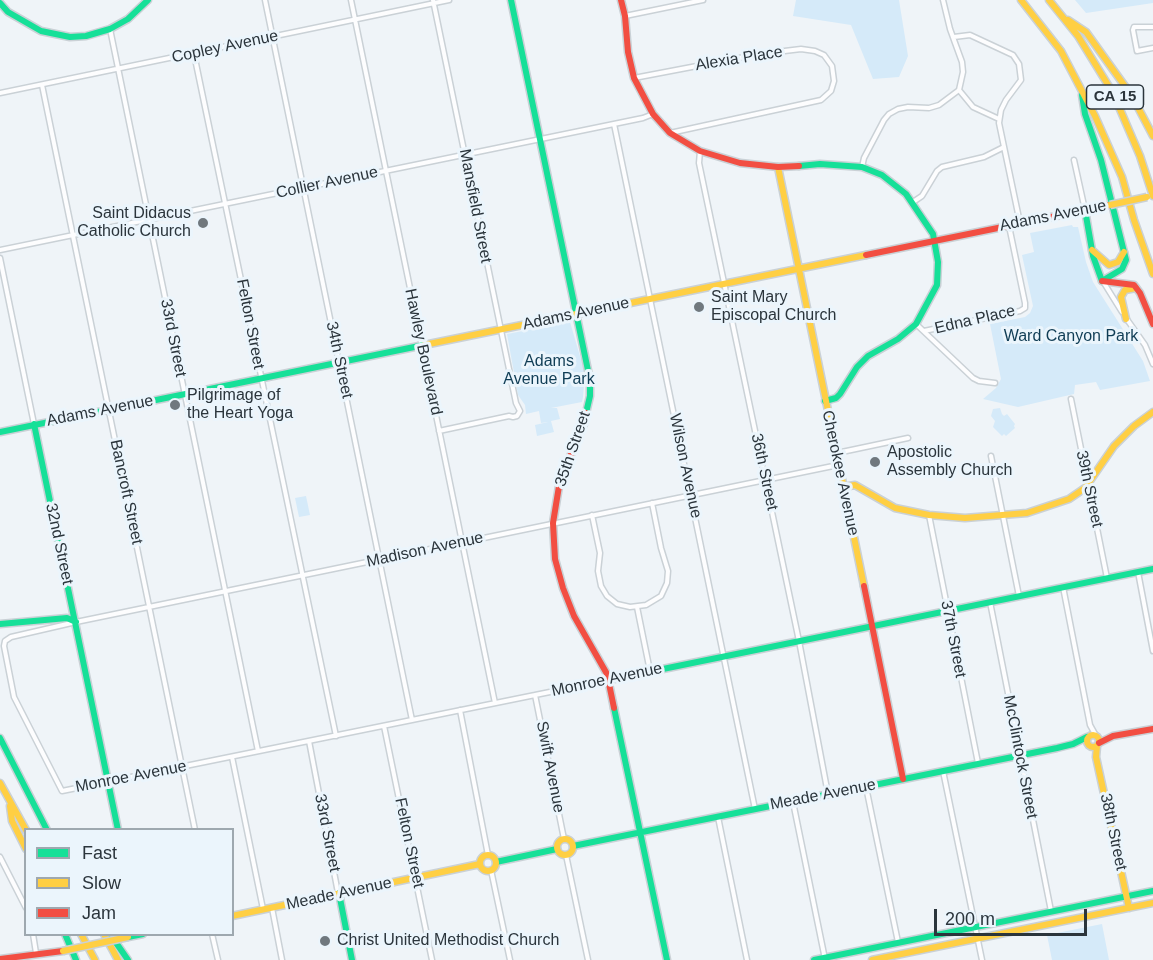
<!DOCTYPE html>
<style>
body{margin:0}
#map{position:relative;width:1153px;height:960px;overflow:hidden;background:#eff4f8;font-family:Arial,sans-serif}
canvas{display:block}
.legend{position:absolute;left:24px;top:828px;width:210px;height:108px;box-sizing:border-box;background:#ebf5fc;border:2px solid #9ea8af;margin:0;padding:8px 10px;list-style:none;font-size:18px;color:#2b353c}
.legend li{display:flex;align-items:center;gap:12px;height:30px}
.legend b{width:30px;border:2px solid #9ea8af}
.scale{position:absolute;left:934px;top:909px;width:153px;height:27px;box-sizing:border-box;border:3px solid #2b353c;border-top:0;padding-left:8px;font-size:18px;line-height:21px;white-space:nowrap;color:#2b353c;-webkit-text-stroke:4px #ebf5fc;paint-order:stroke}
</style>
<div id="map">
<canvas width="1153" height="960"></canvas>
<ul class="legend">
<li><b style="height:8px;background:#16e098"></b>Fast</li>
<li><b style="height:8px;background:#ffcf43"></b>Slow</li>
<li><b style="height:8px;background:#f24e42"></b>Jam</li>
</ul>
<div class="scale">200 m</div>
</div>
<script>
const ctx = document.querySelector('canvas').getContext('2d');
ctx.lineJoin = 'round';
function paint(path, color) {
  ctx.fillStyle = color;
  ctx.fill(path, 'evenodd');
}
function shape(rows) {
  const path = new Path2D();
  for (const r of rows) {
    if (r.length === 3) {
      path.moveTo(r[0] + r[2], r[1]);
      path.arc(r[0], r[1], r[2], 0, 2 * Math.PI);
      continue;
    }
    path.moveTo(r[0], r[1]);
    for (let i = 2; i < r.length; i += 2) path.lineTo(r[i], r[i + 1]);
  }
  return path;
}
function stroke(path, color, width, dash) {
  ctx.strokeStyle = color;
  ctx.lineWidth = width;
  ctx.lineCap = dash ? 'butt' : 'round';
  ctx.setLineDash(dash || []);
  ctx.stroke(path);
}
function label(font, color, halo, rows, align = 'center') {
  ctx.font = font + ' Arial,sans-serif';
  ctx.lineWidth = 6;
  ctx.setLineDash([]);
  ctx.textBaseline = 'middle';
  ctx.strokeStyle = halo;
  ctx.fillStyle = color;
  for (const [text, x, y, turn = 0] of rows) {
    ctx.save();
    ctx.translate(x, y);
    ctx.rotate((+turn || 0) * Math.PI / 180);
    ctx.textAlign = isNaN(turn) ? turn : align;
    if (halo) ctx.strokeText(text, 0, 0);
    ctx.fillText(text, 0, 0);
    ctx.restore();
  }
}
const green = shape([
 [796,0,899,0,908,56,899,77,873,79,851,25,793,16],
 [1075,0,1153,0,1153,3,1086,13],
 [1072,225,1073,227,1078,227,1086,262,1093,282,1143,361,1150,381,1100,390,1096,382,1075,385,1074,394,1018,407,983,399,996,388,1001,379,990,324,1025,317,1030,313,1033,306,1022,255,1034,252,1030,233],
 [570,322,585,373,583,397,582,402,551,408,557,408,560,419,551,421,554,432,537,436,535,425,548,422,541,423,539,411,526,414,525,405,518,395,507,334],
 [1000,408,1002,414,1004,416,1007,414,1015,424,1014,426,1015,428,1006,436,1004,434,1002,436,993,427,995,421,991,416,993,409],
 [306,496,310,515,299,517,295,498],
 [1102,924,1109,960,1052,960,1047,935]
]);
const street = shape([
 [265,0,412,720],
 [351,0,495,703],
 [433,0,516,403,520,411,517,416,513,417,509,416,439,431],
 [943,0,950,29,962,62,963,72,959,90,973,107,999,119],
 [625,16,703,0],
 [1153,27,1134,27,1133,30,1137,51,1153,48],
 [110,29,258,751],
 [954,37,970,35,1013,55,1019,64,1021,80,1006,100,1001,110,999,123,1020,223],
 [194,54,336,736],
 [634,78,760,54,801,49,815,51,824,55,832,66,834,81,831,91,821,100,670,133],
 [42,85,195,830],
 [0,93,449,0],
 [614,124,755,809],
 [700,151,699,163,799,641,828,794],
 [1074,160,1085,210],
 [862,167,864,158,884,120,889,114,898,109,908,107,929,108,939,105,959,90],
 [913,202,922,196,937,171,942,167,984,157,1004,147],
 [0,250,643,118,653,114],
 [0,258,34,424],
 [1104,283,1122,312],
 [1126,318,1145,345,1153,364],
 [916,324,973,378,979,381,995,383],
 [924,331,1020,311,1025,308,1025,303,1009,226],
 [1071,399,1107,578],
 [837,453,908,438],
 [991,456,1019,596],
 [592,515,600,553,598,571,601,586,607,596,617,604,630,607,646,605,661,596,667,583,668,571,661,548,652,503],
 [929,515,978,763],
 [1138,572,1153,651],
 [1063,587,1090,725,1095,734],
 [990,602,1051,911],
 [637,607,650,671],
 [609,680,62,791,14,697,4,646,5,641,11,637,76,622,838,465],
 [535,695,564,839],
 [460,710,488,855],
 [384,726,432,960],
 [309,741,338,893],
 [232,757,263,909],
 [943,771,982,960],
 [866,787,898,942],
 [793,802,825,959],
 [718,817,747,960],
 [566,855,588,960],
 [0,857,26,908],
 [491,870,510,960],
 [272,908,282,960],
 [33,934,36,953],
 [212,934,218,960]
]);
const fast = shape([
 [511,0,590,380,590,396,586,413],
 [0,3,8,12,41,31,70,37,86,36,110,29,128,19,148,0],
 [1082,95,1085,114,1101,160,1126,260,1122,269,1102,281],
 [799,166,820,164,862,167,882,175,906,194,933,234,938,262,937,285,916,324,898,339,868,356,857,367,840,394,836,398,825,401],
 [1085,210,1093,256,1102,281],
 [34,424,118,830],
 [0,432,424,345],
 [0,624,67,618,76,622],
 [609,680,1153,569],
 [614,708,667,960],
 [0,738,47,830],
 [573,846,1057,748,1073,744,1087,737],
 [496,862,557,849],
 [339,893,352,960],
 [65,934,76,960],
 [110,934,128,960],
 [128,937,143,934],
 [814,960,1153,891]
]);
const slow = shape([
 [1021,0,1061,51,1095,116,1122,177,1134,220,1153,274],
 [1049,0,1078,36,1113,93,1140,156,1153,196],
 [1068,20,1086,32,1132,96,1153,136],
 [778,167,864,586],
 [1092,250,1109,265,1118,262,1124,252],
 [1126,319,1121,297,1125,290,1136,288],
 [424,345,866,255],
 [843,487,855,485,895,508,929,515,965,518,1027,513,1069,499,1085,488,1114,446,1134,426,1153,412],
 [1093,741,6],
 [1097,746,1096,757,1129,908],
 [0,783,26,830],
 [10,806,12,821,26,849],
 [565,847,8],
 [488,863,8],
 [232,916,480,864],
 [81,934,95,960],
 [104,934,118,960],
 [872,960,1153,903]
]);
const jam = shape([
 [621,0,625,16,628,52,634,78,653,114,670,133,700,151,740,163,778,167,799,166],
 [866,255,1110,205],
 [1102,281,1134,285,1140,293,1153,324],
 [586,413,584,424,560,480,553,523,555,559,563,588,574,616,607,674,614,708],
 [864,586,903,779],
 [1099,743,1113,736,1153,729],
 [0,959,63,951]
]);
const slowBridge = shape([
 [1110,205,1147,197],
 [63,951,128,937]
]);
const markers = [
 [203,223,6,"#70787e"],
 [699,307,6,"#70787e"],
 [175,405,6,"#70787e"],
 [875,462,6,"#70787e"],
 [325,941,6,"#70787e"]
];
const shields = [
 [1115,97,57]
];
const shieldNames = [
 ["CA 15",1115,97]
];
const streetNames = [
 ["Copley Avenue",225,47,-12],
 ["Alexia Place",739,59,-9],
 ["Collier Avenue",327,183,-12],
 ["Mansfield Street",475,206,79],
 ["Adams Avenue",1053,216,-11],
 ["Adams Avenue",576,314,-12],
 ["Edna Place",975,320,-13],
 ["Felton Street",250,324,79],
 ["33rd Street",173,338,79],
 ["Hawley Boulevard",423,352,78],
 ["34th Street",339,360,78],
 ["Adams Avenue",100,411,-11],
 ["35th Street",573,449,-71],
 ["Wilson Avenue",685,466,78],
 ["36th Street",764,472,78],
 ["Cherokee Avenue",840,473,78],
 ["39th Street",1089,489,78],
 ["Bancroft Street",126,492,78],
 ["32nd Street",59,544,78],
 ["Madison Avenue",425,550,-12],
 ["37th Street",953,639,79],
 ["Monroe Avenue",607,680,-12],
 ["McClintock Street",1020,757,79],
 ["Swift Avenue",550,767,79],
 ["Monroe Avenue",131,777,-11],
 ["Meade Avenue",823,795,-11],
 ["38th Street",1113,832,78],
 ["33rd Street",327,833,79],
 ["Felton Street",409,843,78],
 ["Meade Avenue",339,894,-12]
];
const poiNames = [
 ["Saint Didacus",191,214,"right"],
 ["Catholic Church",191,232,"right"],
 ["Saint Mary",711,298],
 ["Episcopal Church",711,316],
 ["Pilgrimage of",187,396],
 ["the Heart Yoga",187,414],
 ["Apostolic",887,453],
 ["Assembly Church",887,471],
 ["Christ United Methodist Church",337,941]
];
const parkNames = [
 ["Ward Canyon Park",1071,337],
 ["Adams",549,362],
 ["Avenue Park",549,380]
];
paint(green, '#d5eaf9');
stroke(street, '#cad1d6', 7);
stroke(fast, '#cad1d6', 9);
stroke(slow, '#cad1d6', 9);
stroke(jam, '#cad1d6', 9);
stroke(street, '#fdfdfe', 4);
stroke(fast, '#16e098', 6);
stroke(slow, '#ffcf43', 6);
stroke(jam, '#f24e42', 6);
stroke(slowBridge, '#cad1d6', 9, []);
stroke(slowBridge, '#ffcf43', 6);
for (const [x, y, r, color] of markers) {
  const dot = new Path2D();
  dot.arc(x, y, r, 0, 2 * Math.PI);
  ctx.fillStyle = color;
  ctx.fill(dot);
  stroke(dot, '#ebf5fc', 2);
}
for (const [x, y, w] of shields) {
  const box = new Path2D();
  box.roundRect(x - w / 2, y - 12, w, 24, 4.5);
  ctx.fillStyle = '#ebf5fc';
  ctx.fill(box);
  stroke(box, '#2b353c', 1.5);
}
label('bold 15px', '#2b353c', null, shieldNames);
label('16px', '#2b353c', '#ebf5fc', streetNames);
label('16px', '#2b353c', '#ebf5fc', poiNames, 'left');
label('16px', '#103d55', '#ebf5fc', parkNames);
</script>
